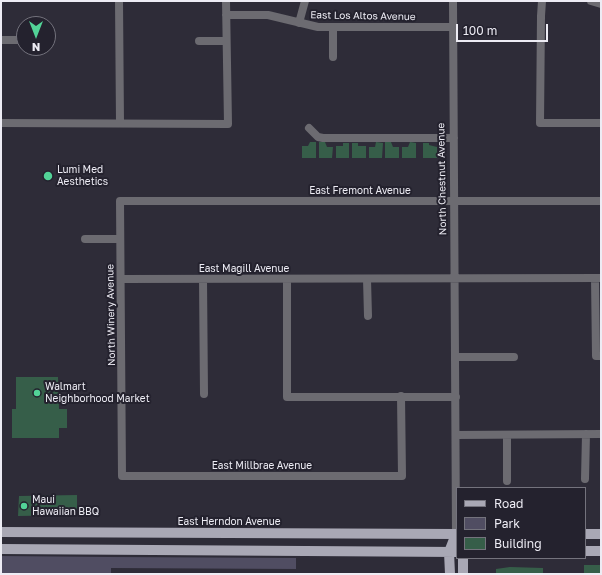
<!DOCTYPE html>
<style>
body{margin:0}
#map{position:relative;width:602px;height:575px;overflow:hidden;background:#2e2c38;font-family:"Golos Text",sans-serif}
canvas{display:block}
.frame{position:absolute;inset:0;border:2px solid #edecf4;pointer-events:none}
.legend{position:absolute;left:456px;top:487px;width:130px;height:72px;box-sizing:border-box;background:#24222e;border:1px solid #74737d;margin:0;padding:5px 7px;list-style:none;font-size:12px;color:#edecf4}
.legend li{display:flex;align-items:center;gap:8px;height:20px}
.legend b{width:20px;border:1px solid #74737d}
.north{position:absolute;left:16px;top:16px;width:40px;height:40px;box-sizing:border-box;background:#24222e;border:1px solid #74737d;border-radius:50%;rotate:180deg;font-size:11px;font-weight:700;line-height:16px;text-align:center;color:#edecf4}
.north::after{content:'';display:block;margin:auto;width:14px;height:18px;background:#52d397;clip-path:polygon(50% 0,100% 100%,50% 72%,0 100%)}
.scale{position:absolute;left:456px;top:24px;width:92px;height:18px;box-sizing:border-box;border:2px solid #edecf4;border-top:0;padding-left:5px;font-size:12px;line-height:14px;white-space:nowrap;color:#edecf4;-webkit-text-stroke:3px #24222e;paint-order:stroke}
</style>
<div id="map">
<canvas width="602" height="575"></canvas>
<div class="frame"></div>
<ul class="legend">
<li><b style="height:5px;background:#a9a8b5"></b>Road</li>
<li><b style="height:11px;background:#504d62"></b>Park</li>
<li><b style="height:11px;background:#365e49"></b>Building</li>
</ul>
<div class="north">N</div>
<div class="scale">100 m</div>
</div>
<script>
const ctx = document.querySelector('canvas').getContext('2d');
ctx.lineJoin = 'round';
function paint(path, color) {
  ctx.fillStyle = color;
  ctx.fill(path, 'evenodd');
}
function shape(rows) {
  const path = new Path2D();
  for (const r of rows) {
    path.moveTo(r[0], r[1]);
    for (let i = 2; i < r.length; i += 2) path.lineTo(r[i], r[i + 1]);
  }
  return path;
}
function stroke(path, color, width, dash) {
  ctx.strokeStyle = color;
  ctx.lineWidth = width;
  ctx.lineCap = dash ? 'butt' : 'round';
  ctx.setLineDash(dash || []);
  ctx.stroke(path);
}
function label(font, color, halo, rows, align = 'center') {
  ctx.font = font + ' "Golos Text",sans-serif';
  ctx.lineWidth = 4;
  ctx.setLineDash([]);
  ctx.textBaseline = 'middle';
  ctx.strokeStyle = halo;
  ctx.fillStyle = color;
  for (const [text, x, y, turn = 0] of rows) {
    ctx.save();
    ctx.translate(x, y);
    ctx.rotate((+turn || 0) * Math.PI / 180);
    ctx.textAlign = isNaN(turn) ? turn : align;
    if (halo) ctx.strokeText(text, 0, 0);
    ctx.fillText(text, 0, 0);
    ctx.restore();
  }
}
const green = shape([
 [1,556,110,557,296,558,296,569,111,568,111,574,1,574]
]);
const building = shape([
 [310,142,316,142,316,158,302,158,302,146,308,146],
 [319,142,325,142,327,147,333,147,332,158,319,158],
 [376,142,383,143,382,158,369,158,369,147,375,147],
 [385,142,391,142,393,147,399,147,399,158,385,158],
 [410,142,416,143,416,158,402,158,402,147,408,147],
 [343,143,349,143,349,158,336,158,336,146,343,146],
 [352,143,358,143,358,146,366,146,366,158,352,158],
 [423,143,429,143,429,145,437,147,437,158,423,158],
 [16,377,58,377,59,409,67,409,67,428,59,428,59,438,12,438,12,409,16,409],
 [77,495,77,515,18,516,19,496],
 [584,565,601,565,601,574,584,574],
 [510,567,543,568,543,574,496,574,496,569]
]);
const minor = shape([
 [119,1,120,123],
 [453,1,456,534],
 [542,1,541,16,540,123,601,123],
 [591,1,601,4],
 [226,15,268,15,318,27,453,27],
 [299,23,305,1],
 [333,27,333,57],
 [1,40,24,40],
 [199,41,226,41],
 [1,123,228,124,226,1],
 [309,128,318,137,323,138,454,138],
 [85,239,120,239],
 [595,278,596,356,601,356],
 [121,279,601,278],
 [203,279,204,394],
 [287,279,287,397,456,397],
 [367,279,368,316],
 [456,357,514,357],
 [401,396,402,476,122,476,120,201,601,201],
 [456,435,601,434],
 [507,435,507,481],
 [585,479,586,434]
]);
const major = shape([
 [1,532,457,534],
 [585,534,601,534],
 [1,549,457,552],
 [585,551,601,551],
 [463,558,463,574],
 [450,574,449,552,456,534]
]);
const markers = [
 [48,176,5,"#52d397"],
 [37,393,4,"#52d397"],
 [24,506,4,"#52d397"]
];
const streetNames = [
 ["East Los Altos Avenue",363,16,1],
 ["North Chestnut Avenue",442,179,-91],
 ["East Fremont Avenue",360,191],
 ["East Magill Avenue",244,269],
 ["North Winery Avenue",111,315,-91],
 ["East Millbrae Avenue",262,466],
 ["East Herndon Avenue",229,522]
];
const poiNames = [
 ["Lumi Med",57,170],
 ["Aesthetics",57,182],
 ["Walmart",45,387],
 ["Neighborhood Market",45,399],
 ["Maui",32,500],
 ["Hawaiian BBQ",32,512]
];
paint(green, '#504d62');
paint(building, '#365e49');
stroke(minor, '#6c6b71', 8);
stroke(major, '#a9a8b5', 10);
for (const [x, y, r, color] of markers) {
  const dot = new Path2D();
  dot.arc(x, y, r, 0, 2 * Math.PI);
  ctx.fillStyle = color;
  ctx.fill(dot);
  stroke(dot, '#24222e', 1.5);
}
label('10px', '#edecf4', '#24222e', streetNames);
label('10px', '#edecf4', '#24222e', poiNames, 'left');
</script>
